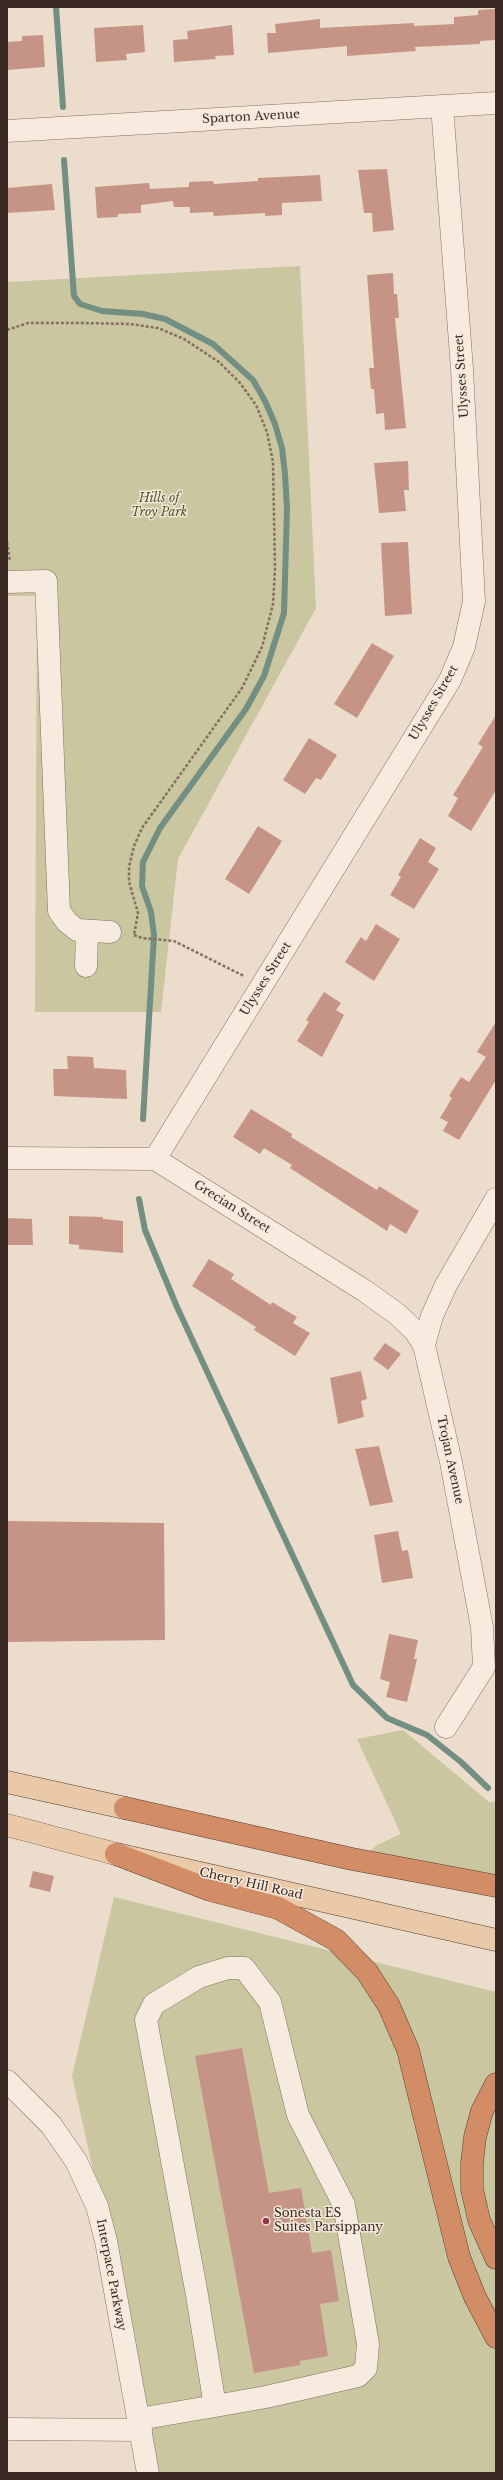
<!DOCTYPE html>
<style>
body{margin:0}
#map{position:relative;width:503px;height:2480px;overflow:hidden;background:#ecdccc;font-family:"Libre Baskerville",serif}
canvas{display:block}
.frame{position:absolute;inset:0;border:8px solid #3a2923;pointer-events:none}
</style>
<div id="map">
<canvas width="503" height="2480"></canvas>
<div class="frame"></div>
</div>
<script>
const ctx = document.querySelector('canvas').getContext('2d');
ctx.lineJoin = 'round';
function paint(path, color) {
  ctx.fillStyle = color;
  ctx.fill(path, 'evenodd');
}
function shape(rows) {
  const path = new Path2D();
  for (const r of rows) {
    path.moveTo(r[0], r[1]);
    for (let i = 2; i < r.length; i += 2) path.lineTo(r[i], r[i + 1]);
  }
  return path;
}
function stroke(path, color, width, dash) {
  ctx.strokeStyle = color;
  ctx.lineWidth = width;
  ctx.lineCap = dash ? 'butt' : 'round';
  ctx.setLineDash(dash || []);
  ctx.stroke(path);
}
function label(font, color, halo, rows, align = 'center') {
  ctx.font = font + ' "Libre Baskerville",serif';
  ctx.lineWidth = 3;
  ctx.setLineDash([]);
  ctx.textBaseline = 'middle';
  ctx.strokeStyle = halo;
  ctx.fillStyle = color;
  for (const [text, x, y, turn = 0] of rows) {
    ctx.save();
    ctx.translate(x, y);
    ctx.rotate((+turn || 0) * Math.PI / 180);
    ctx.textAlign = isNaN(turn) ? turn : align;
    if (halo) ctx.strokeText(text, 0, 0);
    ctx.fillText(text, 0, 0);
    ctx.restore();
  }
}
const green = shape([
 [300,266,316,608,178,859,161,1012,35,1012,37,596,7,596,7,282],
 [403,1730,489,1802,496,1802,496,1896,357,1861,377,1845,401,1834,357,1739],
 [114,1897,496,1992,496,2473,155,2473,136,2362,72,2076]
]);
const stream = shape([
 [56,7,63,107],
 [64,160,74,296,80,304,102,311,143,314,165,319,213,344,253,380,265,401,275,424,282,448,285,474,287,509,284,613,264,676,246,709,160,828,143,862,142,886,151,912,154,935,143,1119],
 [139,1199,145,1230,177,1307,353,1685,387,1718,427,1735,461,1762,488,1788]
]);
const building = shape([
 [496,9,496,40,480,41,480,44,415,47,416,51,347,56,347,46,268,53,267,33,276,33,275,24,320,19,320,28,414,23,414,26,454,24,454,17,478,15,478,10],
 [143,25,145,52,126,54,127,60,96,62,94,28],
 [232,25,234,55,215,56,216,59,174,62,173,40,188,39,187,31],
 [43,35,45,67,7,70,7,42,22,41,22,36],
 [387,169,394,230,373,232,372,213,364,213,358,170],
 [320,175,322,201,282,203,282,215,265,216,265,213,214,216,213,212,190,213,190,207,174,207,173,201,141,205,141,213,118,214,118,217,97,218,95,187,149,183,150,189,189,187,189,182,213,181,214,184,258,181,258,178],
 [52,184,55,210,7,213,7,188],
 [393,273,394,294,397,294,399,318,395,318,406,428,385,430,384,413,376,414,374,389,371,389,369,368,374,368,367,275],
 [408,461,409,490,404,490,406,511,379,513,374,463],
 [408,542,412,614,385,616,381,543],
 [372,643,394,656,357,718,334,704],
 [496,715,496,790,471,831,448,816,458,798,453,795,483,747,478,744],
 [309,738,337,755,321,780,316,778,305,794,283,780],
 [258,826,282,841,249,894,225,879],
 [420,838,436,848,428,862,439,869,414,909,390,895,401,877,398,875],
 [376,924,400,939,374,981,345,962,361,937,366,941],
 [324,992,341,1003,336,1010,344,1015,322,1057,297,1041,309,1022,306,1020],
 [496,1022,496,1080,459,1140,443,1131,448,1122,440,1118,452,1098,449,1096,461,1077,469,1082,486,1057,477,1052],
 [67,1056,93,1057,94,1068,126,1070,127,1099,54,1096,53,1069,68,1069],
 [251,1109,292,1134,291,1137,377,1190,379,1186,419,1211,406,1234,390,1224,387,1231,290,1168,292,1165,264,1148,260,1154,233,1137],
 [69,1216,103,1217,103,1219,123,1221,123,1253,79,1249,79,1245,69,1244],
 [7,1218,32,1219,33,1245,7,1245],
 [209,1259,234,1274,231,1279,271,1305,272,1302,297,1317,293,1323,310,1333,295,1356,254,1330,256,1327,192,1286],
 [385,1343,401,1354,388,1370,373,1359],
 [361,1371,367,1399,361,1401,364,1417,338,1424,330,1378],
 [379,1446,393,1502,370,1506,355,1449],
 [7,1521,164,1523,165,1640,7,1642],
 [398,1531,402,1551,408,1550,413,1578,382,1583,374,1535],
 [389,1634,418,1640,414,1659,417,1659,407,1702,386,1697,390,1682,380,1679],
 [33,1871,54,1876,50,1892,29,1887],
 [242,2048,269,2193,301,2188,312,2253,331,2250,339,2301,320,2304,328,2356,300,2361,300,2365,254,2373,195,2056]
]);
const path = shape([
 [7,330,28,323,81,323,130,324,158,328,184,339,219,362,240,383,256,405,267,432,273,462,275,569,273,604,262,647,242,688,142,828,134,846,129,867,129,882,138,913,134,935],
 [7,542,10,562],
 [134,935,142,938,174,941,244,976]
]);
const minor = shape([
 [7,131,496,103],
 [7,582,46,581,59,911,67,922,77,930,110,932],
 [86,966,87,931],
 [7,1158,155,1159,365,1291,397,1314,415,1331,424,1345],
 [155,1159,450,680,464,647,474,601,462,369,442,106],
 [446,1727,484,1667,482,1627,451,1462,424,1345,432,1316,446,1285,496,1199],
 [7,2081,51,2125,76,2161,97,2206,106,2241,148,2473],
 [139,2419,215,2406,266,2397,358,2376,366,2368,368,2344,344,2205,298,2115,270,2002,244,1968,228,1968,199,1977,154,2004,146,2020,197,2295,215,2406],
 [7,2429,141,2430]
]);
const major = shape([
 [7,1782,125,1808],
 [7,1825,116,1854,496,1940]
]);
const highway = shape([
 [125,1808,352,1859,496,1886],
 [116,1854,210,1890,278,1908,336,1940,367,1972,389,2006,408,2050,459,2257,475,2297,496,2337],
 [496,2084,482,2111,475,2137,472,2163,472,2189,479,2220,496,2258]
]);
const markers = [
 [266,2221,4,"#923649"]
];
const streetNames = [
 ["Sparton Avenue",251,117,-3],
 ["Ulysses Street",462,376,-94],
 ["Ulysses Street",434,703,-60],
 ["Ulysses Street",266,979,-58],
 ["Grecian Street",232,1207,32],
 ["Trojan Avenue",450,1460,78],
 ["Cherry Hill Road",251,1884,13],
 ["Interpace Parkway",111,2275,79]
];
const parkNames = [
 ["Hills of",159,499],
 ["Troy Park",159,513]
];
const poiNames = [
 ["Sonesta ES",274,2214],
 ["Suites Parsippany",274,2228]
];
paint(green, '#c9c6a0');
stroke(stream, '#738f82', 6);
paint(building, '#c69486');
stroke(minor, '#886e61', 23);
stroke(major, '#563e34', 23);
stroke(highway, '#563e34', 23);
stroke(path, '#886e61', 2.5, [3, 2]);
stroke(minor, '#f7ebdf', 22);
stroke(major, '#eac9a9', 22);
stroke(highway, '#d28d66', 22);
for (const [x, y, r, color] of markers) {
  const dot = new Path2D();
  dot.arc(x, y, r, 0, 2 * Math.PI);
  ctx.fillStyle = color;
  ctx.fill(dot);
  stroke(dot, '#f4e8db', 1.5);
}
label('12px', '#3a2923', '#f4e8db', streetNames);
label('italic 12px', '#52542b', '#f4e8db', parkNames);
label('12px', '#3a2923', '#f4e8db', poiNames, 'left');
</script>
